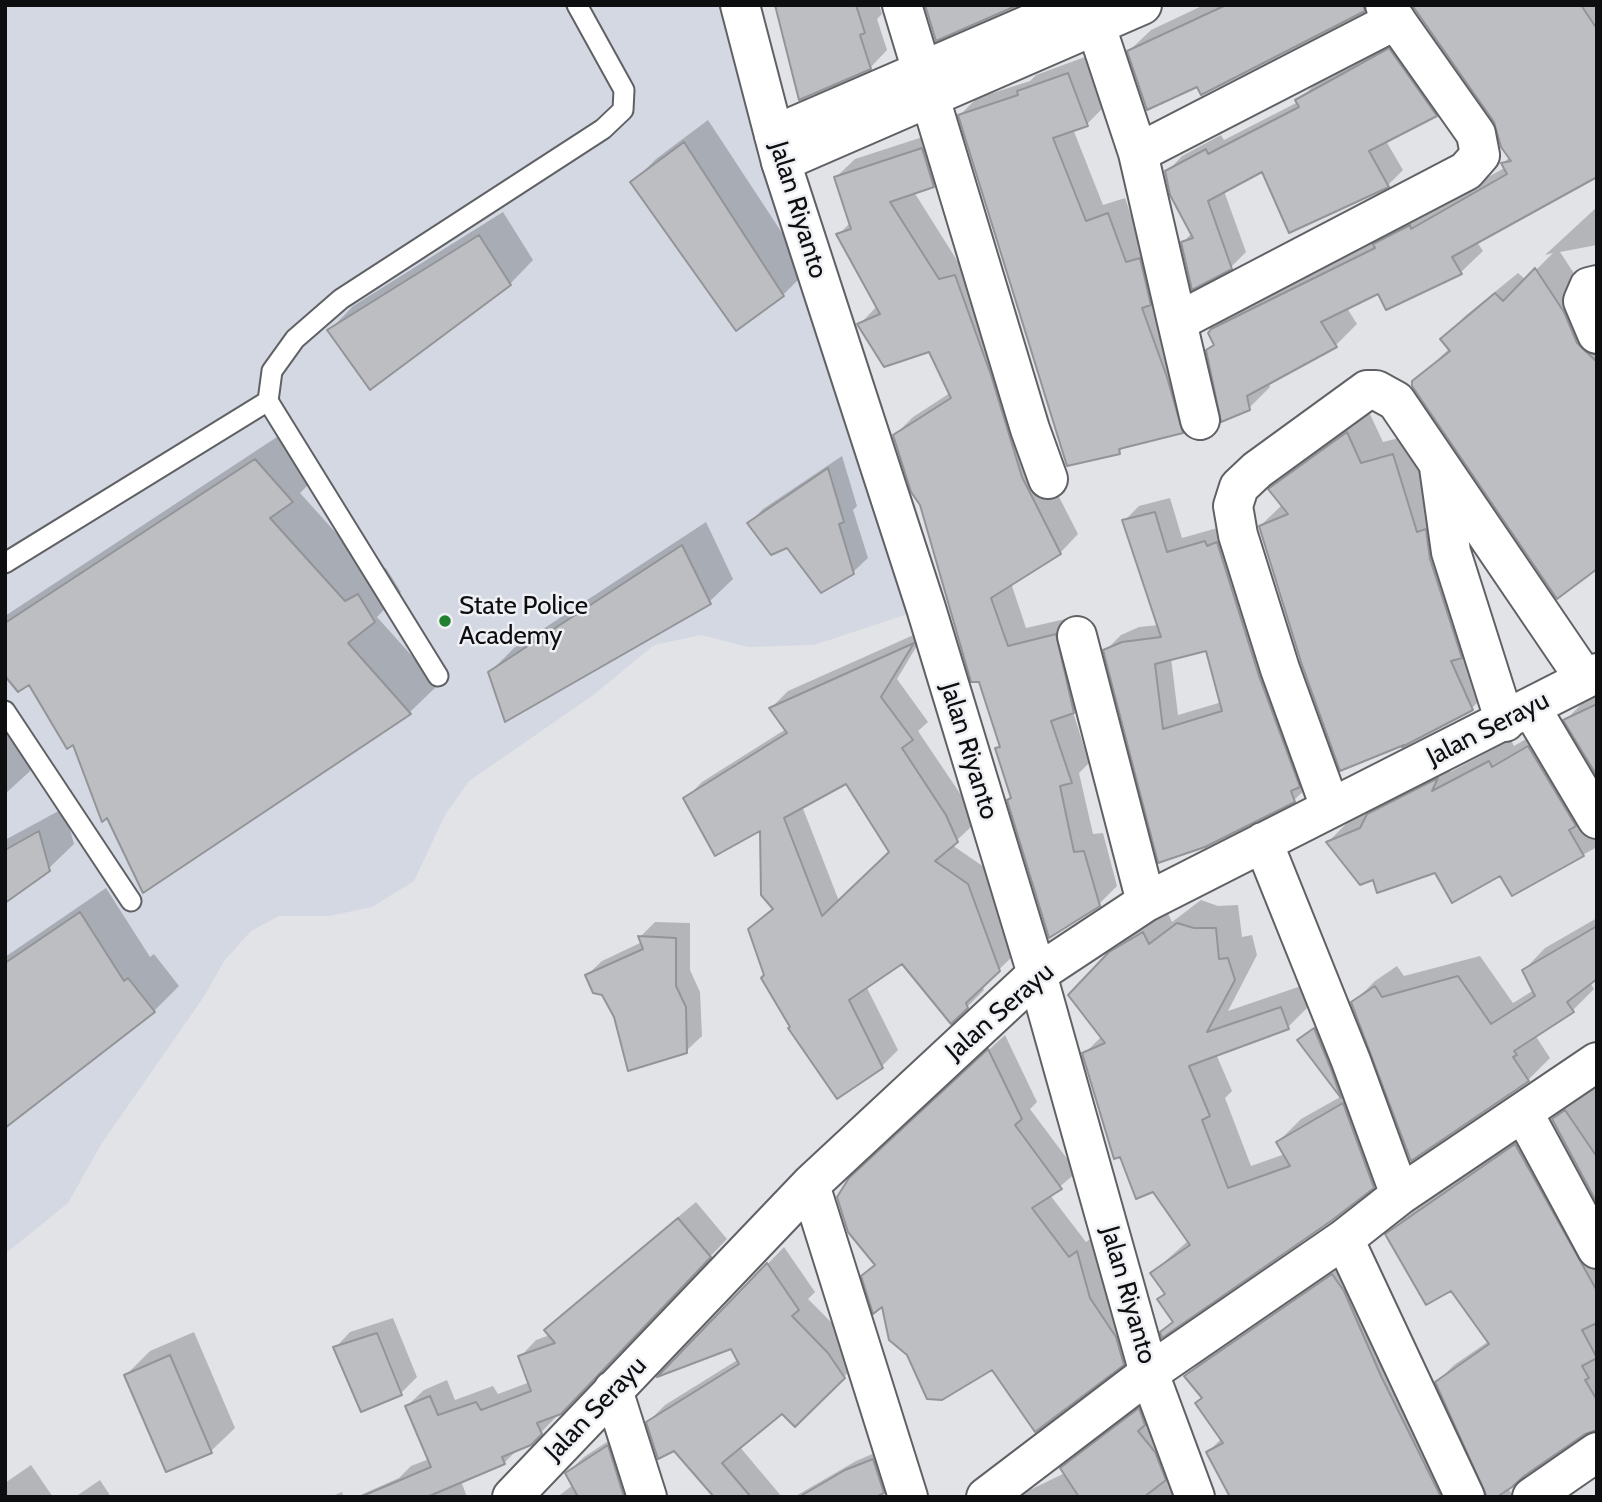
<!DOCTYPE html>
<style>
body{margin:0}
#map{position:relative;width:1602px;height:1502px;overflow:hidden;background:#e1e3e7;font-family:Cabin,sans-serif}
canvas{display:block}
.frame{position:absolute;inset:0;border:7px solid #0d0e0f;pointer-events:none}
</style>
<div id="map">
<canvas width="1602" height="1502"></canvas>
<div class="frame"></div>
</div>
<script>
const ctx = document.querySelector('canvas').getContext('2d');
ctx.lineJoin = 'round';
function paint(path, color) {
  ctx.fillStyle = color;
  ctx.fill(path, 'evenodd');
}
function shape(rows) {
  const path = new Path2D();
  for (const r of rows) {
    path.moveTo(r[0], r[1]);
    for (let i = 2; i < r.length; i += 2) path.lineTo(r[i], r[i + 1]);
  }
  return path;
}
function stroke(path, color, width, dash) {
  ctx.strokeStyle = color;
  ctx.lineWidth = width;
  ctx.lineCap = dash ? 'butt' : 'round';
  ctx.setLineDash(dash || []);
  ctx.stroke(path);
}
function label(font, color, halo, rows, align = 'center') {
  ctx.font = font + ' Cabin,sans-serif';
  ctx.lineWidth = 5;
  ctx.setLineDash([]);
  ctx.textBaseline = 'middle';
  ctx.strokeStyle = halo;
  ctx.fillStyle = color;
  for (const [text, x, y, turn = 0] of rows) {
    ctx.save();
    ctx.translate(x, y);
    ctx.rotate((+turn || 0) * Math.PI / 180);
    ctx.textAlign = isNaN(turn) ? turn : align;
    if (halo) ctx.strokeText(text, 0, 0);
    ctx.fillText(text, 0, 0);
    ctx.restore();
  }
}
const built = shape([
 [5,5,740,5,926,608,814,645,748,647,701,635,654,645,592,696,469,781,445,815,414,881,372,907,329,916,279,916,251,931,224,961,205,995,102,1143,68,1203,5,1254]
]);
const shadow = shape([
 [777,5,879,5,882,14,877,19,887,50,870,68],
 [1204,5,1369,5,1198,84,1129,51,1151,30],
 [1414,5,1597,5,1597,175,1477,242,1483,251,1461,272,1386,307,1379,292,1347,308,1357,324,1336,345,1269,382,1270,387,1249,408,1208,351,1215,344,1212,330,1234,308,1433,208,1506,167,1503,163,1510,157,1495,121],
 [1404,34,1450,100,1436,115,1386,141,1403,170,1388,185,1263,170,1224,191,1246,252,1231,267,1183,242,1192,233,1167,172,1182,156,1221,135,1224,140,1298,102,1313,86],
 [1085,57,1104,107,1087,124,1073,129,1103,205,1125,198,1199,414,1182,431,1126,445,1119,452,960,115,977,98,1030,81,1036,75],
 [708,120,807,271,783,295,632,183,656,159],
 [941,131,952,167,933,186,914,192,958,262,973,258,1039,458,1078,534,1060,553,1011,583,1026,628,1074,617,1092,693,1073,712,1089,763,1079,773,1093,834,1103,833,1117,886,1098,905,1013,798,997,748,1001,744,921,504,895,435,913,417,950,393,930,350,859,325,877,306,838,235,851,222,836,177,855,159],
 [1597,207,1597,245,1560,252,1585,290,1597,317,1597,572,1414,382,1450,348,1443,339,1464,317,1518,273,1526,280,1553,253,1545,255],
 [503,212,533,260,510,284,330,330,353,306],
 [1369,412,1383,442,1415,434,1493,687,1472,708,1260,526,1283,504,1271,489,1292,468],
 [283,433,320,473,300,493,374,575,386,568,401,592,377,617,438,685,410,712,144,891,74,742,29,682,5,674,5,616],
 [842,456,857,506,853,510,868,558,853,572,788,546,749,523,763,509],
 [1170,498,1182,538,1221,527,1310,785,1294,800,1200,847,1105,651,1121,635,1139,627,1159,625,1124,521,1139,506],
 [1208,649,1222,702,1178,715,1171,658],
 [706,522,733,579,709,602,490,672,514,648],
 [927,629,897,679,928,722,918,731,961,795,974,824,952,845,987,869,1016,953,982,986,984,990,967,1007,903,961,866,986,898,1050,881,1067,792,1027,766,975,750,929,774,907,761,828,685,799,702,782,786,729,771,708,788,691],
 [847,782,891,852,839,901,802,806],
 [1597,694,1597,772,1566,720,1587,698],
 [5,722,40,762,5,794],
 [1550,725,1597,803,1597,847,1513,894,1501,873,1436,871,1374,878,1328,842,1350,820,1373,811,1391,793,1457,760,1450,772,1511,740,1514,746],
 [64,808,74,844,48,869,5,901,5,840],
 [106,888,150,957,154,954,179,986,154,1011,5,1126,5,957],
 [1201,900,1218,906,1238,905,1242,937,1252,935,1257,955,1228,1011,1304,985,1311,1004,1288,1027,1216,1054,1232,1091,1225,1098,1251,1166,1285,1154,1278,1142,1301,1119,1342,1096,1299,1040,1322,1022,1396,1163,1373,1186,1174,1321,1159,1300,1166,1292,1152,1273,1189,1240,1084,1054,1102,1036,1070,995,1135,929,1166,909,1172,922],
 [1597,918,1597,977,1590,982,1594,989,1573,1010,1535,1035,1550,1058,1528,1080,1353,1003,1375,981,1397,966,1404,976,1480,956,1513,1003,1534,990,1524,970,1545,948],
 [655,922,690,923,690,970,700,992,702,1036,686,1051,615,1017,603,993,587,975,602,961,642,942,640,937],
 [1005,1035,1037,1102,1030,1109,1077,1172,1050,1195,1086,1242,1093,1237,1139,1347,1123,1363,993,1368,883,1304,863,1276,876,1264,867,1163],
 [1594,1086,1597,1093,1597,1199,1554,1119,1572,1101],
 [1532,1129,1597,1246,1597,1429,1584,1432,1507,1487,1514,1497,1488,1497,1437,1382,1454,1365,1489,1341,1452,1289,1388,1235,1404,1218],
 [696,1202,727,1239,530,1444,519,1448,504,1463,461,1481,467,1497,356,1497,399,1478,411,1466,429,1459,407,1406,424,1390,447,1380,455,1400,493,1386,498,1394,530,1382,520,1357,536,1340,550,1335,546,1330,563,1313],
 [784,1247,815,1292,808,1299,845,1336,861,1360,795,1425,782,1411,739,1446,782,1497,716,1497,648,1422,665,1405,739,1359,732,1346,663,1373],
 [1350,1258,1467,1497,1232,1497,1208,1452,1222,1438,1203,1397,1186,1376,1203,1359],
 [393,1318,417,1377,401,1393,335,1348,350,1332],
 [194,1332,235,1428,211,1451,126,1375,150,1351],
 [1160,1389,1185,1458,1165,1478,1180,1497,1015,1497,1065,1473,1062,1469,1083,1448],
 [625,1430,647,1497,557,1497,573,1485,567,1473,584,1457],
 [884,1449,894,1480,883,1491,872,1497,794,1497,856,1461],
 [31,1465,53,1497,5,1497,5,1483],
 [100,1480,111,1497,75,1497],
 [342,1492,344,1497,330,1497]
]);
const building = shape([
 [775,5,856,5,865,33,860,35,871,69,799,100,775,5],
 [925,5,1018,5,936,41,925,5],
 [1226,5,1363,5,1365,11,1201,95,1197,87,1147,110,1127,51,1226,5],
 [1412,5,1581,5,1597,29,1597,177,1452,257,1462,274,1386,310,1378,294,1321,322,1337,347,1247,396,1250,410,1221,422,1206,350,1214,345,1208,333,1211,329,1375,248,1373,244,1410,225,1411,229,1507,174,1501,163,1511,161,1501,147,1494,122,1412,5],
 [1389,48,1437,116,1369,151,1389,187,1289,233,1262,172,1208,201,1232,269,1192,290,1181,242,1193,238,1170,195,1165,171,1206,149,1208,154,1299,107,1295,100,1389,48],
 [1068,73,1088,126,1053,138,1086,221,1108,213,1126,262,1140,258,1151,305,1142,308,1167,377,1183,433,1119,449,1120,454,1067,466,958,115,1018,95,1017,91,1068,73],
 [684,142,784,296,736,331,630,182,684,142],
 [922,148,934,187,890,202,939,279,955,275,991,375,1022,477,1061,554,991,598,1008,646,1056,634,1074,713,1051,721,1072,783,1060,786,1074,852,1084,851,1100,906,1049,938,1007,800,1011,798,995,748,1000,747,979,682,971,682,920,505,911,492,893,435,951,398,929,352,884,367,857,324,880,314,836,234,851,229,834,177,922,148],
 [479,235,511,285,370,390,327,330,479,235],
 [1535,268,1564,312,1577,343,1597,362,1597,569,1557,599,1412,386,1412,381,1450,351,1440,339,1495,293,1503,301,1535,268],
 [1347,432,1361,463,1393,454,1417,532,1426,529,1430,559,1462,658,1451,661,1473,710,1402,747,1404,745,1340,771,1301,662,1259,526,1288,514,1268,489,1347,432],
 [255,459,293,502,270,518,345,601,358,594,375,622,348,643,411,714,143,893,107,818,102,822,73,745,67,749,29,685,18,692,5,676,5,623,255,459],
 [828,468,844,522,839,524,854,574,821,593,787,548,771,555,747,523,828,468],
 [1155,512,1167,552,1205,541,1207,546,1217,542,1259,676,1300,787,1291,791,1295,802,1205,847,1158,863,1103,650,1122,642,1161,637,1122,520,1155,512],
 [1206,651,1222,711,1163,729,1155,664,1206,651],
 [682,545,711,604,505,722,488,672,682,545],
 [914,643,881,697,913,740,902,748,946,815,958,842,935,861,968,884,1000,971,966,1003,968,1008,951,1024,902,964,849,1000,883,1068,837,1099,788,1028,790,1027,761,978,764,975,748,929,773,909,761,895,760,831,715,856,683,798,787,733,769,708,914,643],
 [846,784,889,852,822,916,784,818,846,784],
 [1597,704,1597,776,1563,720,1597,704],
 [1528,746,1576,826,1569,830,1584,856,1512,896,1500,876,1452,903,1435,873,1377,893,1373,880,1360,885,1326,842,1360,828,1367,814,1438,778,1432,791,1489,761,1492,767,1528,746],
 [39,831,50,871,5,903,5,850,39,831],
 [80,912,124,981,128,978,155,1012,5,1128,5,963,80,912],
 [1177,923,1194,928,1216,928,1219,959,1228,958,1235,980,1207,1032,1281,1007,1289,1029,1189,1066,1210,1116,1202,1120,1228,1188,1290,1166,1276,1142,1343,1103,1374,1188,1331,1221,1162,1338,1160,1332,1173,1322,1157,1299,1165,1294,1150,1273,1190,1245,1153,1192,1136,1199,1120,1157,1114,1159,1082,1053,1105,1043,1068,995,1109,952,1143,932,1149,944,1177,923],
 [1597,926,1597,979,1567,1002,1574,1012,1514,1051,1517,1055,1513,1057,1529,1081,1411,1161,1351,1002,1375,986,1382,997,1458,976,1491,1024,1535,996,1522,970,1597,926],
 [638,936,676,938,676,986,686,1007,687,1053,628,1071,614,1017,602,995,593,993,585,975,643,949,638,936],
 [1314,1028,1331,1069,1341,1098,1297,1040,1314,1028],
 [988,1049,1022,1119,1015,1125,1062,1189,1032,1208,1069,1257,1077,1251,1090,1298,1116,1337,1124,1365,1035,1432,992,1370,942,1400,927,1399,907,1355,889,1340,882,1307,873,1314,861,1276,875,1265,848,1232,837,1197,849,1178,988,1049],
 [1565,1110,1597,1157,1597,1203,1552,1119,1565,1110],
 [1515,1144,1597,1291,1597,1323,1582,1330,1597,1358,1582,1366,1589,1378,1585,1380,1597,1400,1597,1430,1585,1434,1524,1476,1512,1487,1497,1497,1487,1497,1435,1382,1489,1344,1451,1291,1426,1305,1385,1234,1515,1144],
 [678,1218,711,1257,561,1414,537,1423,542,1434,531,1445,502,1457,505,1464,427,1497,360,1497,431,1467,405,1406,430,1396,438,1415,476,1402,481,1410,531,1391,518,1356,555,1343,544,1330,678,1218],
 [767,1263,799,1310,792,1316,828,1353,845,1378,795,1427,782,1414,722,1463,751,1497,714,1497,674,1451,658,1459,646,1422,739,1364,731,1349,657,1377,767,1263],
 [1332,1274,1344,1291,1381,1376,1441,1497,1230,1497,1206,1452,1223,1443,1195,1403,1202,1398,1184,1376,1332,1274],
 [377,1333,402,1395,361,1412,333,1347,377,1333],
 [170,1355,212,1453,166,1472,124,1375,170,1355],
 [1139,1408,1145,1425,1138,1431,1155,1452,1166,1480,1144,1497,1079,1497,1060,1468,1139,1408],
 [608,1445,624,1497,578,1497,565,1473,608,1445],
 [873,1459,884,1493,876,1497,799,1497,845,1470,873,1459]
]);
const service = shape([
 [268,401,438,676],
 [5,563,268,401,272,371,295,339,341,299,603,129,623,110,624,90,577,5],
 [5,711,131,901]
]);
const minor = shape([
 [902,5,1030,429,1048,479],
 [1089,5,1138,153,1177,322,1466,171,1480,155,1476,134,1385,5],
 [774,135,1074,5],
 [1138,153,1396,20],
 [781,162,1142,5],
 [1597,285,1589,287,1583,301,1597,334],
 [1177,322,1200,420],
 [1439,467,1451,552,1505,722],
 [1077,636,1146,902],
 [1531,708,1597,819],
 [1330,807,1280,669,1238,535,1233,506,1239,487,1257,470,1367,390,1376,390,1396,401,1585,679],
 [1263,842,1351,1061,1400,1195],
 [1523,1112,1597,1249],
 [810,1185,908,1497],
 [1344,1239,1465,1497],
 [613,1390,647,1497],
 [512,1497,810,1185,1037,974,1146,902,1597,673],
 [986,1497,1149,1373,1344,1239,1400,1195,1597,1062],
 [1532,1497,1597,1452]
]);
const tertiary = shape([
 [740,5,781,162,926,608,1037,974,1149,1373,1195,1497]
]);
const markers = [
 [445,621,7,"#217f30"]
];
const streetNames = [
 ["Jalan Riyanto",798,210,73],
 ["Jalan Serayu",1488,729,-27],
 ["Jalan Riyanto",969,751,73],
 ["Jalan Serayu",1000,1012,-41],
 ["Jalan Riyanto",1128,1295,74],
 ["Jalan Serayu",596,1409,-46]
];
const poiNames = [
 ["State Police",459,606],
 ["Academy",459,636]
];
paint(built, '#d3d8e2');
paint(shadow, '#0003');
paint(building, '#bcbec2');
stroke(building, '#939498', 2);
stroke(service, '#606165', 23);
stroke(minor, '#606165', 42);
stroke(tertiary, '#606165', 42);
stroke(service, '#fff', 19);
stroke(minor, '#fff', 38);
stroke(tertiary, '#fff', 38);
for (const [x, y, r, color] of markers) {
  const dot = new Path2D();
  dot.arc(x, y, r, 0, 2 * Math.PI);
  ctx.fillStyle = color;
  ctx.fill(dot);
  stroke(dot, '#eff0f4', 2.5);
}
label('26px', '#0d0e0f', '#eff0f4', streetNames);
label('26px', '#0d0e0f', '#eff0f4', poiNames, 'left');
</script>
